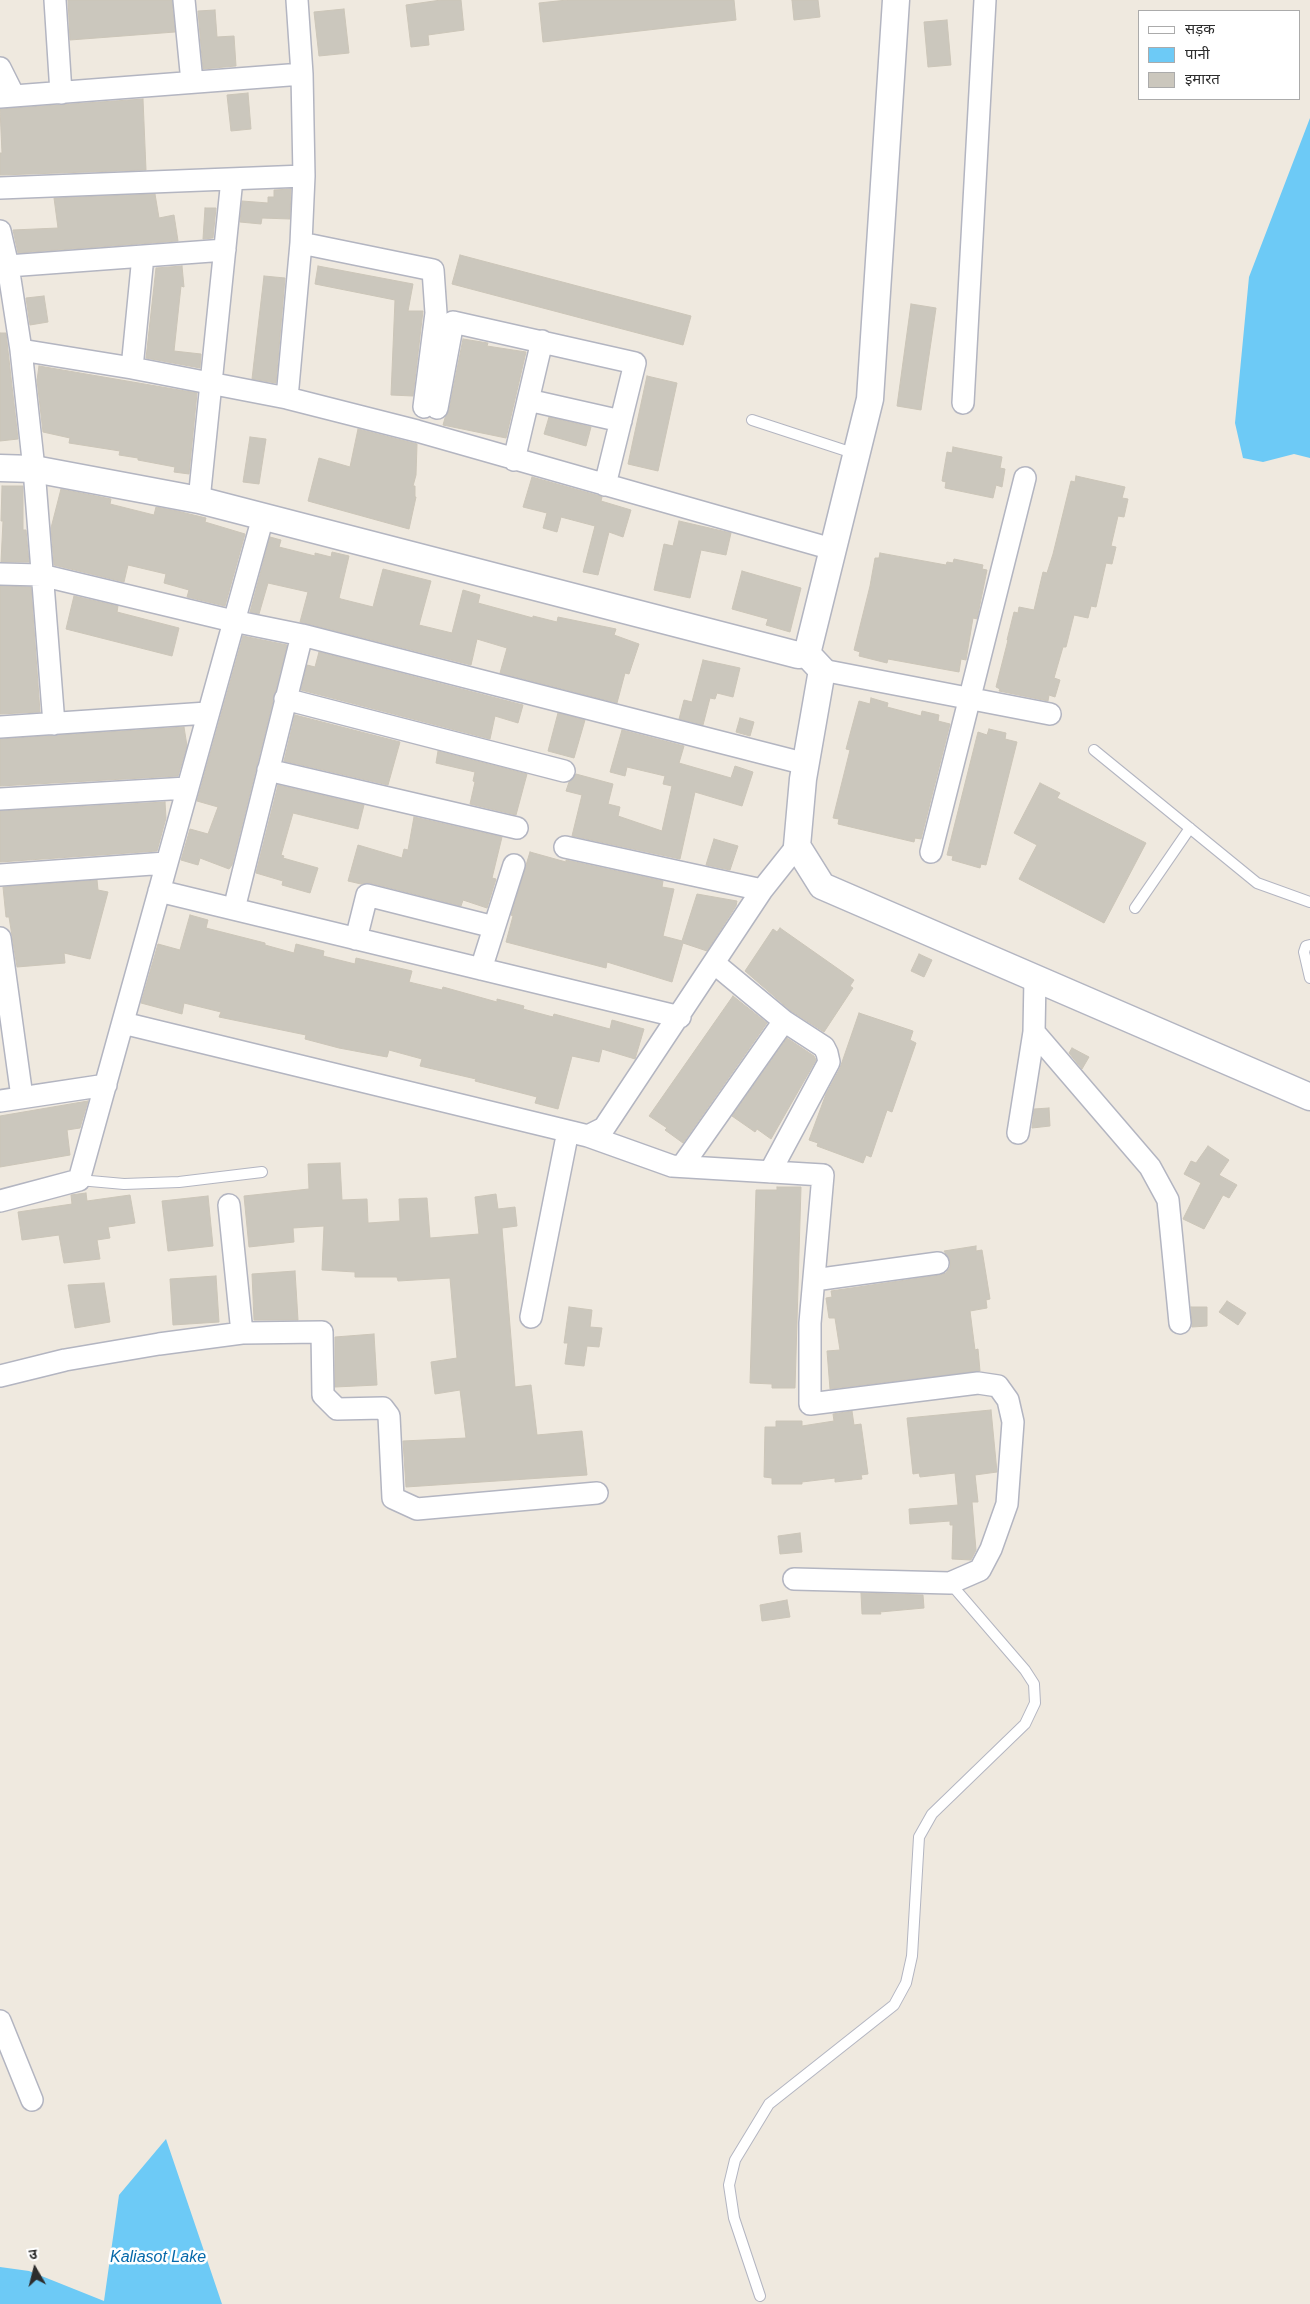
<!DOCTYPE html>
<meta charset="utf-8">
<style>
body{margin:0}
#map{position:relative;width:1310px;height:2304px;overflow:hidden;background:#efe9df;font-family:Helvetica,"Noto Sans Devanagari",sans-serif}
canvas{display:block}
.legend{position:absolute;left:1138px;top:10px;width:162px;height:90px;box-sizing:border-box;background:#fff;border:1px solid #ababab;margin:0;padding:6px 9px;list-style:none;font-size:15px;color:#2d2d2d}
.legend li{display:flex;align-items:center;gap:10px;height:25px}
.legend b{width:25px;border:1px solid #ababab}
.north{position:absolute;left:10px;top:2244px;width:50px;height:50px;-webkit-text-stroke:4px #fff;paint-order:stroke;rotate:352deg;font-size:14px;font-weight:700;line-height:20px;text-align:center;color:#2d2d2d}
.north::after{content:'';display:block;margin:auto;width:18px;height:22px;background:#2d2d2d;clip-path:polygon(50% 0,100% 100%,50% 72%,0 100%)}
</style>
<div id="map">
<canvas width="1310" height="2304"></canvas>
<ul class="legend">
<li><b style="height:6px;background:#fff"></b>सड़क</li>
<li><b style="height:14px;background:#6dcaf6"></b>पानी</li>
<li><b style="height:14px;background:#cbc7bd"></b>इमारत</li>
</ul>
<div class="north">उ</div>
</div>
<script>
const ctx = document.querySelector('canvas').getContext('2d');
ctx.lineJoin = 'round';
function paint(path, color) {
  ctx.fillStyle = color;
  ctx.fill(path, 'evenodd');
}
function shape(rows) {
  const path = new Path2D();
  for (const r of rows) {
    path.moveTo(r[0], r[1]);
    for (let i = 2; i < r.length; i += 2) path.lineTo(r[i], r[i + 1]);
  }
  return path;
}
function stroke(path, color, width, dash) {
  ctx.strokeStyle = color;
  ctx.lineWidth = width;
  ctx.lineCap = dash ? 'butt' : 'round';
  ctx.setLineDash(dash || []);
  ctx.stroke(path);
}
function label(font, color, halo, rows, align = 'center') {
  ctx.font = font + ' Helvetica,sans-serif';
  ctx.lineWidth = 5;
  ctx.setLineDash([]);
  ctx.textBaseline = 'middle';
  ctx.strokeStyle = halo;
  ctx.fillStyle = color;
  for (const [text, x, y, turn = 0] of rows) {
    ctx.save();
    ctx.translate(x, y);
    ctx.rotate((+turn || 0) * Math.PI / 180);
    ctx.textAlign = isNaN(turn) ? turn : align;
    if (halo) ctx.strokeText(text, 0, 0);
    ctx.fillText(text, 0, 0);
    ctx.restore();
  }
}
const water = shape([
 [1310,118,1310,458,1294,454,1263,462,1243,458,1235,423,1249,277],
 [166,2139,222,2304,0,2304,0,2267,29,2271,104,2301,119,2195]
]);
const building = shape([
 [68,0,172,0,175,32,70,40,68,0],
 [441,0,461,0,464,30,428,35,429,45,411,47,406,5,441,0],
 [567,0,734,0,736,20,543,42,539,3,567,0],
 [792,0,818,0,820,17,794,20,792,0],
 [344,9,349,53,319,56,314,12,344,9],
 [215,10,217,37,234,36,236,66,203,69,198,11,215,10],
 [947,20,951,65,928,67,924,22,947,20],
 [248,93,251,129,231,131,227,95,248,93],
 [143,99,146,170,0,175,0,153,2,153,0,109,143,99],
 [291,189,290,219,262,218,261,224,240,222,242,201,268,203,268,197,274,197,274,190,291,189],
 [155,194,159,218,174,215,178,241,18,253,13,230,58,228,54,198,155,194],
 [205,208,216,208,213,238,203,239,205,208],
 [460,255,691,316,683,345,452,284,460,255],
 [182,266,184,287,181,286,174,351,201,354,200,368,146,358,156,268,182,266],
 [318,266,413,284,408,311,423,311,413,396,391,395,395,300,315,284,318,266],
 [264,276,285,278,276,383,252,379,264,276],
 [44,296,48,322,30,325,26,298,44,296],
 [911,304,936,308,921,410,897,406,911,304],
 [0,333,6,333,18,439,0,441,0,333],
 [463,339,488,343,487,346,526,352,506,438,443,425,445,418,449,410,463,339],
 [39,366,197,393,189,474,174,472,175,467,138,460,138,458,119,455,120,451,69,443,70,438,43,432,37,380,39,366],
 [647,376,677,383,658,471,628,464,647,376],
 [549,417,591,427,586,446,544,434,549,417],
 [358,429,417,444,416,475,413,486,415,486,415,497,416,497,409,529,308,501,319,458,350,467,358,429],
 [250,437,266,439,259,484,243,482,250,437],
 [953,447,1002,457,1000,468,1005,469,1002,487,996,485,993,498,945,488,946,482,942,481,947,452,952,453,953,447],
 [1076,476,1125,487,1122,498,1128,499,1124,517,1118,516,1111,546,1116,547,1112,564,1106,563,1096,607,1091,606,1088,618,1074,615,1066,647,1063,647,1054,678,1060,680,1055,697,1049,695,1048,701,999,691,1000,689,996,687,1008,640,1007,640,1014,612,1018,613,1019,607,1034,610,1043,572,1047,573,1053,554,1071,481,1075,482,1076,476],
 [532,477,600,496,602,497,601,501,631,510,623,537,609,532,598,575,583,572,595,526,561,517,557,532,543,528,547,513,523,507,532,477],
 [2,486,23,486,23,530,26,530,29,562,1,562,3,521,1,521,2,486],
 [61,489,111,499,110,504,154,515,156,507,177,511,206,518,205,522,245,534,225,606,187,597,189,590,164,583,166,574,128,565,124,582,54,565,51,528,61,489],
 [679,521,731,533,726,555,701,550,690,598,654,590,664,544,673,546,679,521],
 [270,537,281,540,279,547,315,556,315,553,331,557,332,552,349,556,339,598,341,599,373,607,383,569,431,581,419,625,452,633,463,590,480,595,478,603,533,618,533,616,557,622,558,617,616,629,614,635,639,644,629,674,625,673,617,703,500,673,507,648,477,639,471,665,300,622,308,592,268,583,259,614,250,612,270,537],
 [880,553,946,565,947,562,953,563,954,559,983,565,982,569,987,570,977,619,973,618,966,660,961,659,959,672,888,659,887,663,859,656,860,652,854,650,870,586,875,558,879,558,880,553],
 [742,571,801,588,790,632,766,625,768,619,732,609,742,571],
 [0,586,31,587,40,712,0,714,0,586],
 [74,596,118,606,117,612,179,628,172,656,66,629,74,596],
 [243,636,287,645,232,865,229,869,200,858,198,865,181,860,190,829,208,834,218,807,197,801,243,636],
 [319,652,523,705,518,723,495,716,490,739,301,690,307,665,315,667,319,652],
 [703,660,740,668,733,697,717,693,715,699,710,698,703,725,679,719,684,700,692,702,703,660],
 [871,698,888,703,887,707,921,716,922,711,939,715,938,721,950,724,921,839,915,838,914,842,838,824,839,819,833,818,850,750,846,749,859,701,870,704,871,698],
 [558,713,585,720,574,758,548,751,558,713],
 [295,715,400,742,388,785,284,761,295,715],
 [740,718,754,722,750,736,736,732,740,718],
 [184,727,187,746,178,776,0,786,0,739,184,727],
 [989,729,1006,733,1005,739,1017,742,986,865,981,864,980,868,952,860,953,856,947,855,978,732,987,735,989,729],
 [622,730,684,746,679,763,731,778,735,766,753,772,742,806,695,792,680,859,572,836,582,795,566,791,569,782,576,774,613,784,608,804,620,807,618,816,662,831,672,786,663,784,665,776,627,767,625,776,610,772,622,730],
 [438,751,527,774,516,815,470,804,475,782,473,781,475,772,436,763,438,751],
 [1040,783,1060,793,1057,798,1146,843,1104,923,1019,879,1037,845,1014,833,1040,783],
 [278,785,364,805,358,829,293,813,281,855,284,856,283,858,318,868,310,893,282,885,283,881,256,873,278,785],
 [165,802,166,818,157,851,0,862,0,811,165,802],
 [414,817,502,837,492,878,496,879,487,908,463,900,461,906,370,883,361,884,348,881,358,845,402,858,404,849,408,850,414,817],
 [714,839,738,846,730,870,706,865,714,839],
 [530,852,566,862,566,860,663,881,662,887,674,889,663,936,682,941,697,894,737,901,736,906,707,951,683,943,672,982,607,962,606,968,506,942,513,916,511,915,530,852],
 [97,880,98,890,108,892,90,959,64,953,65,963,17,967,9,917,6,917,3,887,97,880],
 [190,915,208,920,206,928,265,943,265,945,294,953,296,944,324,951,323,956,355,964,356,958,412,971,409,982,442,990,443,987,497,1002,497,999,524,1006,523,1009,553,1017,554,1014,610,1029,612,1020,644,1029,635,1059,602,1049,599,1062,572,1056,558,1109,535,1103,537,1097,475,1081,476,1079,420,1066,422,1059,389,1050,387,1057,339,1048,305,1039,306,1035,219,1017,221,1012,184,1003,182,1014,141,1003,158,944,180,950,190,915],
 [780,928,854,980,850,986,853,988,824,1032,791,1011,745,971,773,929,777,932,780,928],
 [919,954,932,960,924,977,911,971,919,954],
 [733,996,767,1023,683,1143,665,1130,667,1128,649,1116,733,996],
 [859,1013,913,1031,910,1040,916,1043,892,1112,887,1110,871,1157,866,1155,863,1163,817,1146,818,1143,809,1140,826,1094,840,1068,859,1013],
 [787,1038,814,1056,816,1060,771,1139,757,1129,755,1132,732,1116,787,1038],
 [1072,1048,1089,1057,1082,1069,1069,1053,1072,1048],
 [88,1101,80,1128,67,1130,70,1155,0,1167,0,1116,88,1101],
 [1049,1108,1050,1126,1032,1128,1034,1109,1049,1108],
 [1208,1146,1229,1160,1219,1175,1237,1185,1229,1198,1223,1195,1204,1229,1183,1219,1201,1183,1184,1174,1191,1161,1196,1163,1208,1146],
 [340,1163,342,1200,367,1199,368,1223,400,1221,399,1199,427,1198,430,1238,479,1234,475,1197,496,1194,498,1209,515,1207,517,1226,502,1228,515,1387,531,1385,537,1435,582,1431,587,1475,406,1487,403,1441,466,1438,460,1390,435,1394,431,1362,457,1358,450,1278,398,1281,397,1277,355,1277,355,1272,322,1270,324,1226,293,1228,294,1242,249,1247,244,1196,309,1189,308,1164,340,1163],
 [777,1187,801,1187,795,1388,772,1388,772,1384,750,1383,756,1190,777,1190,777,1187],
 [86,1193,87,1201,130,1195,135,1223,108,1227,110,1238,97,1240,100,1259,64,1263,59,1235,22,1240,18,1212,72,1204,71,1195,86,1193],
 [208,1196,213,1246,168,1251,162,1201,208,1196],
 [976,1246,976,1251,982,1250,990,1299,986,1300,987,1308,970,1311,975,1350,978,1349,980,1371,830,1389,827,1351,840,1350,835,1318,829,1318,826,1298,832,1297,831,1291,940,1275,946,1273,950,1267,950,1261,944,1251,976,1246],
 [295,1271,298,1320,254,1320,252,1274,295,1271],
 [216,1276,219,1322,173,1325,170,1279,216,1276],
 [104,1283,110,1322,75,1328,68,1285,104,1283],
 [1227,1301,1246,1313,1238,1325,1219,1312,1227,1301],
 [569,1307,592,1310,590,1327,602,1328,599,1347,587,1346,584,1366,565,1364,568,1343,564,1343,569,1307],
 [1191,1307,1207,1307,1207,1326,1192,1327,1191,1307],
 [374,1334,377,1385,335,1387,335,1337,374,1334],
 [991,1410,997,1472,975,1475,978,1502,972,1502,976,1550,971,1560,952,1559,953,1525,950,1525,950,1521,910,1524,909,1509,958,1505,955,1473,920,1477,919,1473,913,1474,907,1418,991,1410],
 [852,1411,854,1425,861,1424,868,1474,861,1475,862,1479,835,1482,835,1478,802,1482,802,1484,772,1484,772,1478,764,1477,765,1427,776,1427,776,1421,802,1421,802,1426,834,1421,833,1414,852,1411],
 [800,1533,802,1552,780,1554,778,1536,800,1533],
 [861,1593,923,1595,924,1608,880,1612,881,1614,862,1614,861,1593],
 [787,1600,790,1617,762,1621,760,1605,787,1600]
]);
const service = shape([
 [752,420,856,454],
 [1094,750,1257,883,1310,902],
 [1135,908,1190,828],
 [1310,945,1306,946,1304,952,1310,978],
 [79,1180,124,1184,179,1182,262,1172],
 [760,2296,734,2218,729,2185,735,2160,769,2104,894,2005,906,1983,912,1956,919,1837,932,1814,1025,1724,1035,1703,1034,1684,1025,1670,950,1583]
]);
const minor = shape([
 [55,0,61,93],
 [184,0,192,82],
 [0,68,14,96],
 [0,97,302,74],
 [0,188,304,176],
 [0,231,8,266,21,350,34,469,54,724],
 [301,243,433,270,436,313,424,407],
 [8,266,225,250],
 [21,350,132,368,287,398,417,431,832,549],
 [132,368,143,256],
 [287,398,301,243,304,176,302,74,297,0],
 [528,400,621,421],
 [963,403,985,0],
 [437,408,453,322,635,363,605,485],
 [514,460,542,341],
 [199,500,232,179],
 [0,574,41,575,233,621,302,635,806,764],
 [822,670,1050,714],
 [285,699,564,771],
 [0,727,207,713],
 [268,770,517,828],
 [0,799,187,788],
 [565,847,762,890],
 [931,852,1025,478],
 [0,875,166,863],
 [159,891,680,1017],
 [234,909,302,635],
 [0,938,22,1097],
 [356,939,367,895,494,927],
 [714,963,784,1021,824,1047,827,1053,829,1062,770,1172],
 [481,969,514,865],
 [123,1023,588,1136,604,1128,762,890,797,846],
 [1034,1032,1150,1167,1168,1200,1180,1323],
 [0,1101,106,1085],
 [1018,1133,1034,1032,1035,978],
 [588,1136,672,1166,823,1175,810,1323,810,1404,978,1383,998,1386,1008,1400,1013,1422,1007,1504,991,1549,980,1570,950,1583,794,1579],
 [682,1166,784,1021],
 [0,1201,79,1180,263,517],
 [229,1205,242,1333],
 [814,1280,938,1263],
 [531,1317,568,1131],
 [0,1376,65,1360,159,1344,242,1333,322,1332,323,1395,337,1409,383,1408,389,1416,393,1498,417,1509,597,1493],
 [0,2021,32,2100]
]);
const tertiary = shape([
 [0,468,34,469,199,500,798,655,807,654,822,670,803,779,797,846,822,886,1310,1097],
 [807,654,870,399,896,0]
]);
const waterNames = [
 ["Kaliasot Lake",158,2258]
];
paint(water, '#6dcaf6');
paint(building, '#cbc7bd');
stroke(building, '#cbc5b8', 1);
stroke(service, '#b3b5c1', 12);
stroke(minor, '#b3b5c1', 24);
stroke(tertiary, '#b3b5c1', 29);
stroke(service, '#fff', 10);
stroke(minor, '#fff', 21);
stroke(tertiary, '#fff', 26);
label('italic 16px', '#0568a9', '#fff', waterNames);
</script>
